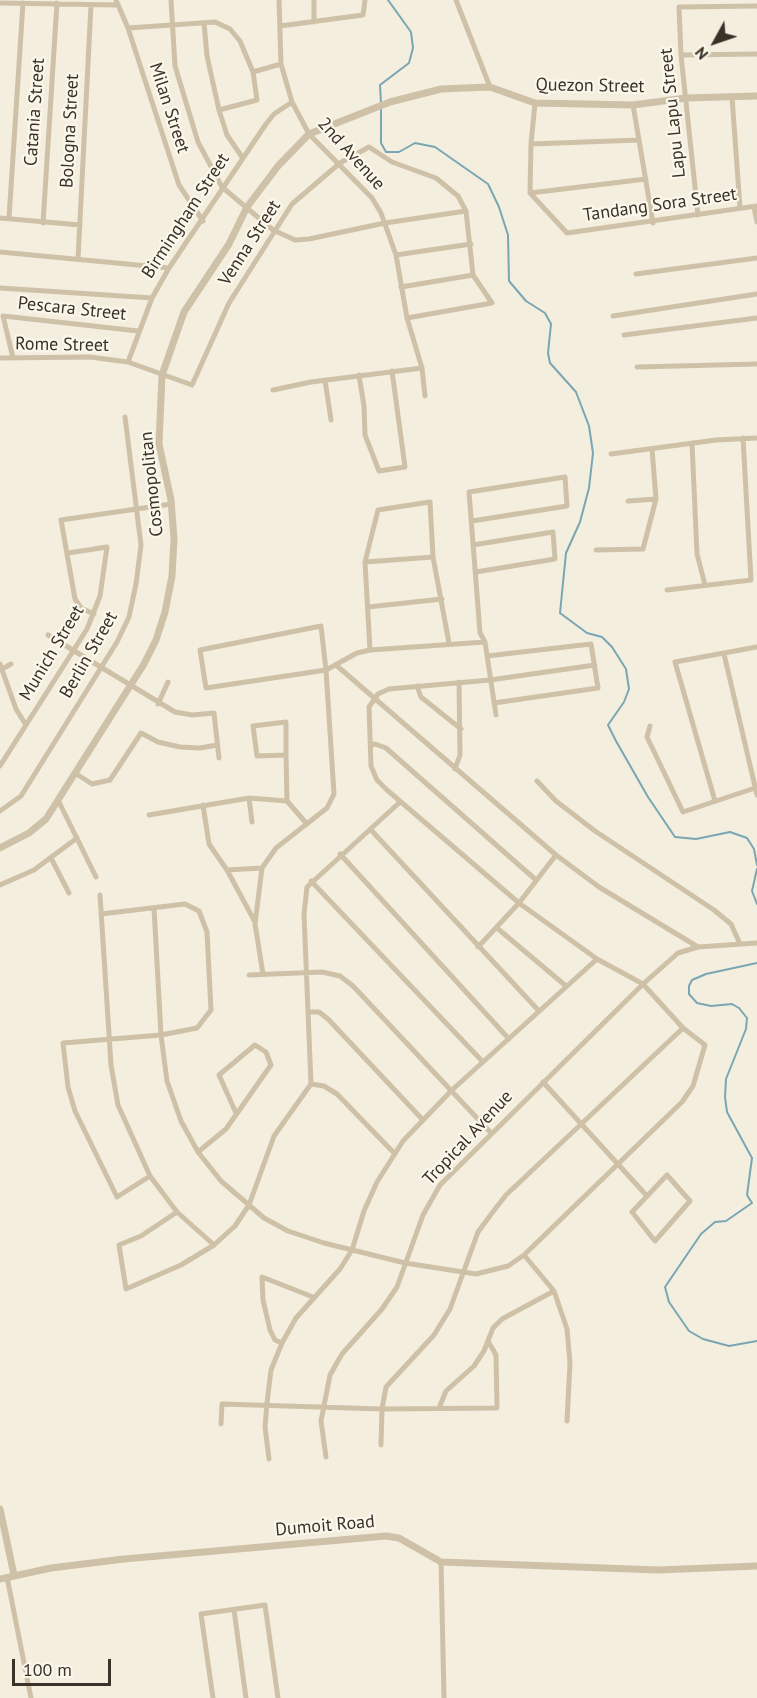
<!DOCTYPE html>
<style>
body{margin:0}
#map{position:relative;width:757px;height:1698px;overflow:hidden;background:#f4eede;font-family:"PT Sans",sans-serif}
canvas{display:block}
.north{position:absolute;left:685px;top:12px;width:60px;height:60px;-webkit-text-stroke:4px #fbf7eb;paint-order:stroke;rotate:230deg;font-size:16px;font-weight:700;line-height:24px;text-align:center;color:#3a3229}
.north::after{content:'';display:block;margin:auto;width:21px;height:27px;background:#3a3229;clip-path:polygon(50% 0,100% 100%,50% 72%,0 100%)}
.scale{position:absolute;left:12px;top:1659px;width:99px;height:27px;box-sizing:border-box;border:3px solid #3a3229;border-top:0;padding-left:8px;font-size:18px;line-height:21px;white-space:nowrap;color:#3a3229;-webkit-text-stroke:4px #fbf7eb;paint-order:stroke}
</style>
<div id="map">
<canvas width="757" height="1698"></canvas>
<div class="north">N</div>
<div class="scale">100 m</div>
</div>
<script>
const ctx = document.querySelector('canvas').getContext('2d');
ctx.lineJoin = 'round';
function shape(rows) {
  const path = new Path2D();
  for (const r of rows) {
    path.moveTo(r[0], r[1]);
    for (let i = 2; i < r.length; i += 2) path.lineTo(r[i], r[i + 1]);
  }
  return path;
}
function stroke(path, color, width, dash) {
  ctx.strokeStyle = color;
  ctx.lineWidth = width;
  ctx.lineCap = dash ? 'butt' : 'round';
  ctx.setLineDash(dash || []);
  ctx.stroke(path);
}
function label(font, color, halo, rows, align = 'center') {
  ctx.font = font + ' "PT Sans",sans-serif';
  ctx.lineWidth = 4.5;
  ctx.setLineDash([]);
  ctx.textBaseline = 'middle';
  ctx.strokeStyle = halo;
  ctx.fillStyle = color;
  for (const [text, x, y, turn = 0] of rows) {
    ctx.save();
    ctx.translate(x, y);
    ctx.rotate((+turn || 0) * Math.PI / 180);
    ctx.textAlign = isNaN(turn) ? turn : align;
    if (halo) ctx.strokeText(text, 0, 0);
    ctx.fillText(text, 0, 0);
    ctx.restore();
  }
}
const stream = shape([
 [381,103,380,85,409,63,413,48,411,32,388,0],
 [381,108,381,143,386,152,399,152,415,143,435,147,488,184,499,207,508,235,509,281,526,301,545,313,551,324,548,353,550,363,576,392,589,426,593,453,589,488,580,522,566,553,560,613,587,633,602,637,612,647,626,669,629,689,624,702,608,725,616,741,648,797,675,837,696,839,730,832,747,838,754,849,757,865],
 [757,869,752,891,757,904],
 [757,963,706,974,692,980,689,986,689,994,697,1003,711,1006,732,1004,739,1008,747,1018,746,1029,726,1079,725,1097,727,1112,752,1158,747,1195,752,1203,726,1221,715,1222,701,1234,665,1287,669,1302,689,1331,703,1339,729,1346,757,1341]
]);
const minor = shape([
 [116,0,128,28,179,185,203,221],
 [171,0,175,66,198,142,222,187,273,230,295,240,309,239,385,223,466,211],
 [314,0,314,22],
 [456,0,490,87],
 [0,3,117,5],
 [204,23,207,56,219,110,227,135,242,157],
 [280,26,363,15,365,0],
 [128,28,215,22,230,29,240,41,253,72,257,100,219,110],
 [681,55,757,54],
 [253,72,281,64],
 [732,97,740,208],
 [535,103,531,144,530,193,567,233,757,206],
 [633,105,653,223],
 [531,144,639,140],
 [530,193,646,179],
 [754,207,757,222],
 [698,215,681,55,679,7,757,6],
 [0,218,80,225],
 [9,218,23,3],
 [43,223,57,3],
 [0,252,169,268],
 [396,255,471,244],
 [78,259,91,5],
 [636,274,757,258],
 [401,287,473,275],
 [0,288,152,298],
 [613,316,757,294],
 [624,335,757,318],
 [0,358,90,357,128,362,192,385,229,303,292,204,340,163,369,147,392,162,436,178,458,196,466,211,473,275,492,303,407,318],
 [13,358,3,316,138,331],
 [128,362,152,298,169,268,266,124,274,114,292,102],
 [637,367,757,364],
 [422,368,425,396],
 [359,375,364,406,365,435,379,471,405,467,392,371],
 [325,380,331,420],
 [273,390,311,382,422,368,407,318,396,255,381,213,372,198,309,134,292,102,281,64,279,0],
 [692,443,697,554,705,585],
 [611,454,716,440,757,438],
 [628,501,656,499],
 [472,521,567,506,565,477,469,492,480,633,485,642,496,715],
 [473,545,553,532,555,559,476,572],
 [596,550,643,549,656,499,652,449],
 [365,562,433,557],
 [667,590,751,580,743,438],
 [368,607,442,599],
 [94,614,81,608,75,599,61,520,171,504],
 [48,635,175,712,192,715,214,713,219,758],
 [370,650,365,562,378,510,430,502,433,557,449,643],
 [724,654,757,795],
 [487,656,591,644,598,688,494,703],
 [0,664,16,709,26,725],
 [336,665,556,855,599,887,698,947],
 [0,670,11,664],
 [417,686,421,697,461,729],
 [158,704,168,682],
 [650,726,647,737,683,812,755,788],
 [371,745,375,744,386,748,536,880],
 [286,755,257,756,253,726,286,722,286,755,287,801,307,824],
 [0,766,87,629,100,596,107,547,68,553],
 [455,769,460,755,459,682],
 [75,773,92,784,110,780,141,733,158,742,180,747,200,748,217,745],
 [537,781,556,801,595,831,714,910,731,924,740,944],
 [249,798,252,822],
 [58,800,96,877],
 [715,801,675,662,757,647],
 [203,805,209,844,227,870,255,922],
 [0,811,21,796,117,642,129,617,136,584,141,545,125,417],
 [149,815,249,798,287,801],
 [371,830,539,1011],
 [340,854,509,1039],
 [51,858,69,893],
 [227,870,262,868],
 [311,881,483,1062],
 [0,885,34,870,77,838],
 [100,895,111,1065,118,1105,150,1176,177,1212,214,1245],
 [154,908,161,1035,167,1081,181,1121,198,1152,221,1181,264,1218,288,1231,324,1243,405,1263,476,1274,508,1266,524,1255,682,1102,693,1086,705,1045,683,1028,643,984,597,959,519,903,387,790,377,780,371,766,369,707,378,694,389,689,490,680,595,665],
 [101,914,185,904,199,911,207,932,211,1010,197,1028,161,1035,63,1043,68,1087,75,1111,117,1197,150,1176],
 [497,928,566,986],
 [478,947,519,903,556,855],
 [263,974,255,924,262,868,276,848,327,808,334,794,326,670,321,626,200,650,206,688,326,670,357,653,370,650,485,642],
 [249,975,322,972,340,976,353,986,491,1133],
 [308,1012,319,1012,328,1019,422,1119],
 [543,1082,647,1196],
 [311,1084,324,1086,337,1094,395,1154],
 [198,1152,226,1129,271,1065,266,1052,255,1045,219,1075,236,1113],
 [667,1175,690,1201,655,1241,632,1212,667,1175],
 [177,1212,141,1236,119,1245,126,1289,181,1265,214,1245,235,1226,249,1205,274,1136,311,1084,304,914,307,887,400,802],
 [524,1255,554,1291,567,1329,570,1363,567,1421],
 [282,1343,275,1340,270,1330,263,1300,262,1277,313,1297],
 [439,1408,446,1391,474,1366,484,1351,493,1328,502,1319,554,1291],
 [221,1424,222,1404,382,1409,497,1408,496,1355,488,1341],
 [381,1445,382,1409,386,1387,434,1335,450,1309,478,1232,492,1213,506,1195,683,1028],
 [326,1457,321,1421,330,1375,342,1354,382,1309,397,1287,423,1215,440,1185,643,984,678,953,698,947,757,943],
 [269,1459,265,1427,267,1403,271,1370,282,1343,296,1318,340,1269,352,1250,364,1211,377,1182,403,1141,452,1090,597,959],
 [441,1562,444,1698],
 [7,1577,31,1698],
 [234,1610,246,1698],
 [213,1698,201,1614,265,1605,278,1698]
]);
const tertiary = shape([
 [0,848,29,833,46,819,144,664,156,640,165,612,172,576,174,539,171,500,159,444,162,375,184,312,229,244,247,207,278,166,309,134,390,102,441,89,490,87,535,103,633,105,686,98,757,96],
 [0,1509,14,1575],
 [0,1579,51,1568,124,1559,386,1536,399,1538,441,1562,658,1570,757,1566]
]);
const streetNames = [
 ["Quezon Street",590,86,1],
 ["Milan Street",169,108,72],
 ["Catania Street",35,112,-86],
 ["Lapu Lapu Street",673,113,-96],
 ["Bologna Street",70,131,-87],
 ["2nd Avenue",351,154,48],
 ["Tandang Sora Street",660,205,-8],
 ["Birmingham Street",186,216,-57],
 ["Venna Street",250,243,-57],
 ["Pescara Street",72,309,6],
 ["Rome Street",62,345,1],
 ["Cosmopolitan",152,484,-96],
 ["Munich Street",52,653,-59],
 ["Berlin Street",89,655,-60],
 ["Tropical Avenue",468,1138,-47],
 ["Dumoit Road",325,1526,-5]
];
stroke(stream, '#7aa6b4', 2);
stroke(minor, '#cec1a8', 5);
stroke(tertiary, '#cec1a8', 7);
label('18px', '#3a3229', '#fbf7eb', streetNames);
</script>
